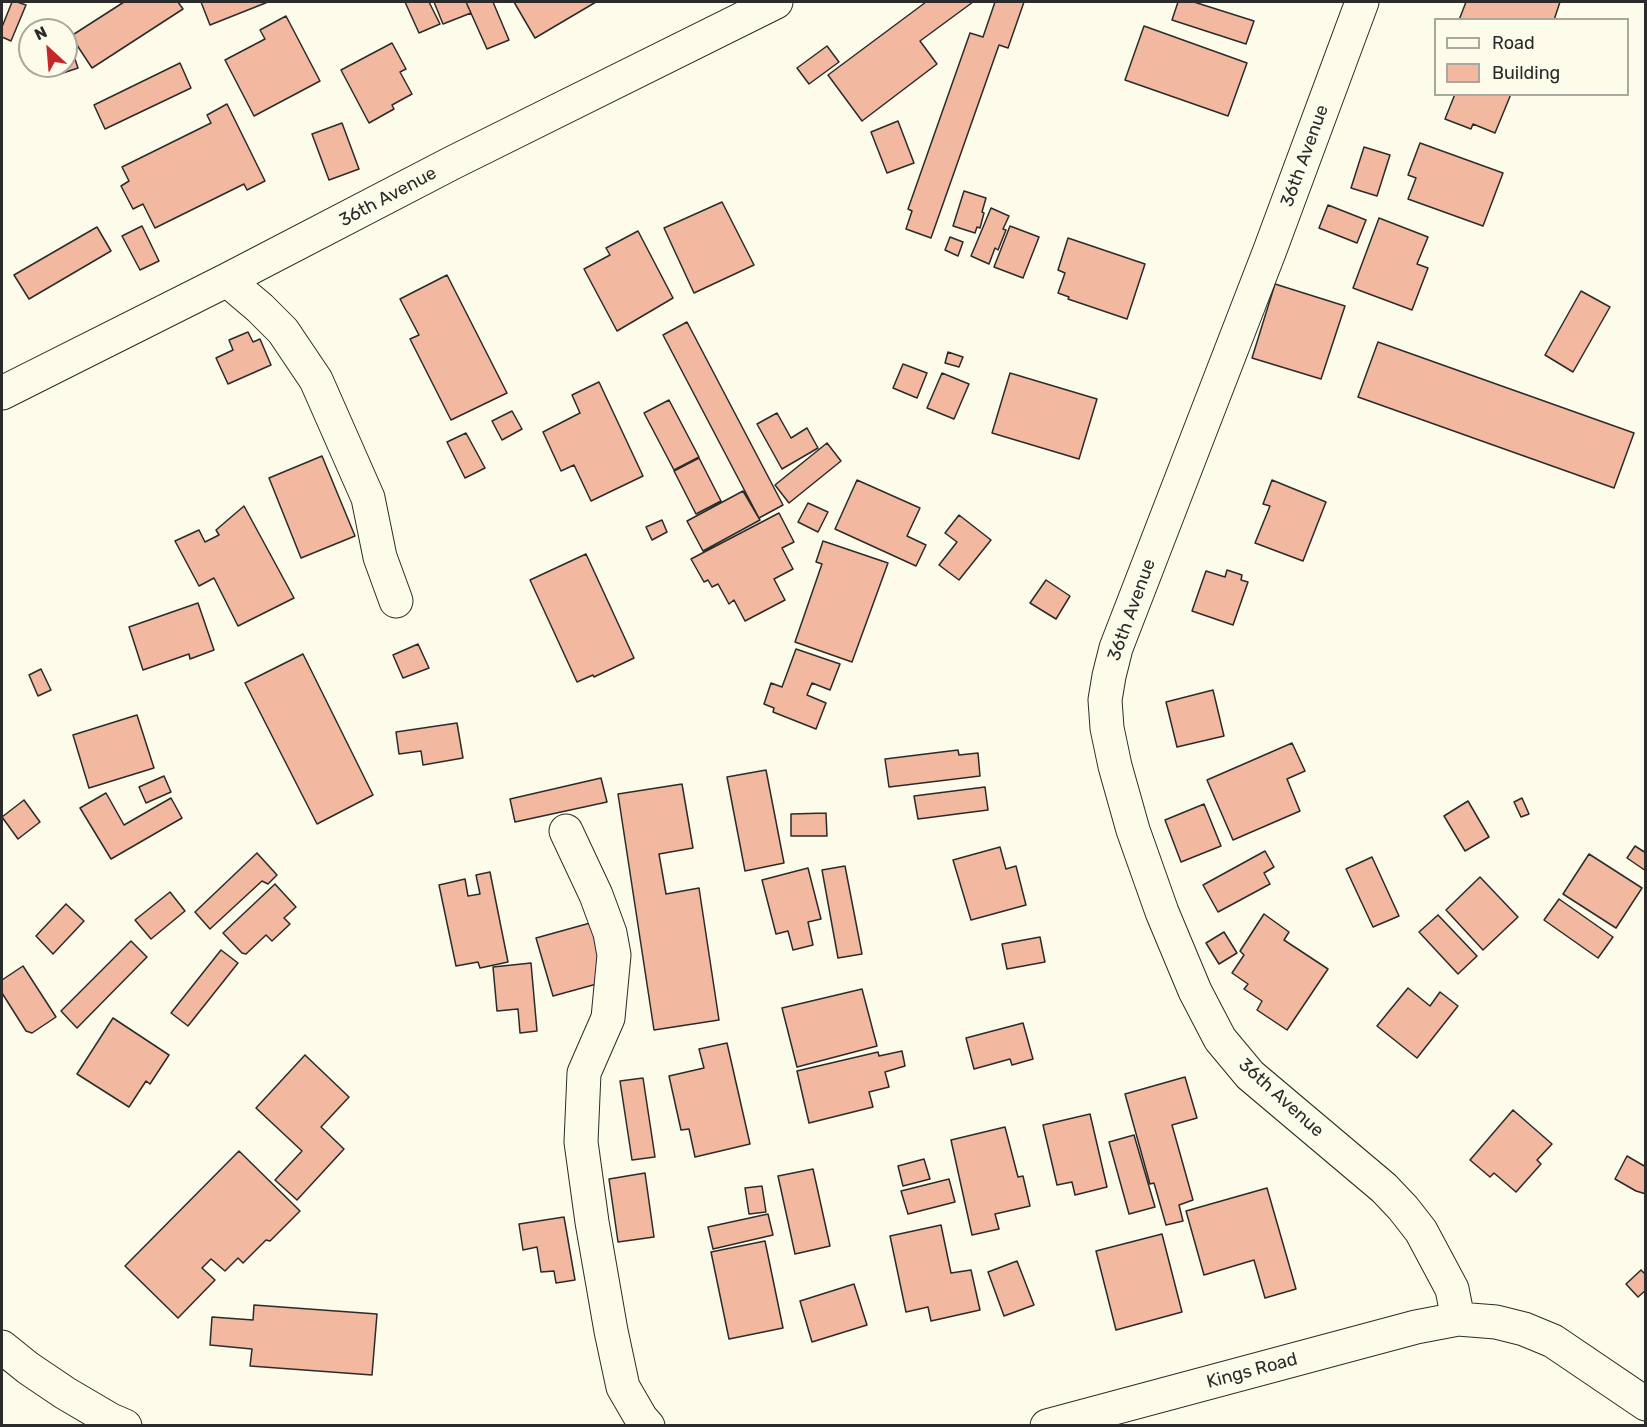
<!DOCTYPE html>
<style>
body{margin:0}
#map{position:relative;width:1647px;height:1427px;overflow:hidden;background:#fdfbea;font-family:Rubik,sans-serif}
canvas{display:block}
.frame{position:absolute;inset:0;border:3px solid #2b2b2b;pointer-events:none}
.legend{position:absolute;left:1434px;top:18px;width:195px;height:78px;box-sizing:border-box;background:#fdfbea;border:2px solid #a9a89e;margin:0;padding:8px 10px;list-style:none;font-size:18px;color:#2b2b2b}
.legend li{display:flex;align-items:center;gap:12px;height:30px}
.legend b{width:30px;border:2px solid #a9a89e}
.north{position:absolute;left:18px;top:18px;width:60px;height:60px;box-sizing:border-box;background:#fdfbea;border:2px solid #a9a89e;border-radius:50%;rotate:334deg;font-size:16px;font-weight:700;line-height:24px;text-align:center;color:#2b2b2b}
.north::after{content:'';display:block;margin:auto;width:21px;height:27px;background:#c62828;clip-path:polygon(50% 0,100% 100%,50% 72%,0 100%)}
</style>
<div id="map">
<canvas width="1647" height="1427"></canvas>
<div class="frame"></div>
<ul class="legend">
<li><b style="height:8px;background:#fdfbea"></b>Road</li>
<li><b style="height:16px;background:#f2b8a0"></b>Building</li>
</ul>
<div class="north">N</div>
</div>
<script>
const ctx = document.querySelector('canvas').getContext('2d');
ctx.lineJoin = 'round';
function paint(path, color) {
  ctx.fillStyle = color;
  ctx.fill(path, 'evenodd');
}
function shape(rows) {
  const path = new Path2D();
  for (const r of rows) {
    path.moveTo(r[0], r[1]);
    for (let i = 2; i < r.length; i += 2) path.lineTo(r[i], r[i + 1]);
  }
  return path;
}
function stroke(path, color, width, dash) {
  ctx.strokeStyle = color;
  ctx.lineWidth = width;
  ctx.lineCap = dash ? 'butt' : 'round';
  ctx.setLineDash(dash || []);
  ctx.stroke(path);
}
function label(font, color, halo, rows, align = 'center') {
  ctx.font = font + ' Rubik,sans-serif';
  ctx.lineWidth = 4.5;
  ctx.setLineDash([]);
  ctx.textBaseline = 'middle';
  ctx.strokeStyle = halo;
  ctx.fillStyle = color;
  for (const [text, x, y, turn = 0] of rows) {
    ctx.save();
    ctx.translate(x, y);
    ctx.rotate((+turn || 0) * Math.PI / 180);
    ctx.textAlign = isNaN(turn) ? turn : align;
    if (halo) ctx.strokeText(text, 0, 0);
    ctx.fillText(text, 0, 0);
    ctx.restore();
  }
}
const building = shape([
 [12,2,17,2,26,5,11,41,2,37,2,27,12,2],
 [124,2,178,2,183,9,92,68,71,36,124,2],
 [201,2,268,2,210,25,201,2],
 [405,2,429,2,440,24,419,33,405,2],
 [434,2,466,2,471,13,443,24,434,2],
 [466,2,493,2,509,40,487,49,466,2],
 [514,2,596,2,535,38,514,2],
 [926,2,973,2,920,41,937,64,862,121,828,75,926,2],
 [995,2,1024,2,1008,48,999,45,931,238,906,229,912,211,908,209,970,33,983,37,995,2],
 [1178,2,1194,2,1254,21,1246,44,1172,20,1178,2],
 [1466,2,1560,2,1554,20,1459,20,1466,2],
 [286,16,320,81,254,116,225,60,265,39,260,30,286,16],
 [1144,26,1247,63,1228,116,1125,80,1144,26],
 [392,43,406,69,400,72,412,94,392,105,394,109,369,123,341,70,392,43],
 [827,46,839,62,809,84,797,68,827,46],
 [71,47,78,68,57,75,54,66,66,66,66,49,71,47],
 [180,63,191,88,105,129,94,105,180,63],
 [1455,94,1511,94,1495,133,1473,124,1471,129,1445,119,1455,94],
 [227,104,265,181,247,190,244,184,155,228,143,204,133,209,121,186,129,181,122,167,211,123,207,115,227,104],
 [898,121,914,163,887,173,871,132,898,121],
 [342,123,359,169,329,180,312,134,342,123],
 [1420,143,1503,173,1483,226,1408,199,1416,178,1408,175,1420,143],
 [1364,147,1390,155,1377,196,1351,188,1364,147],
 [964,191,986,198,982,212,984,213,980,228,977,227,975,233,953,226,964,191],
 [722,202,754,265,694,293,664,228,722,202],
 [1328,205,1366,220,1357,243,1319,228,1328,205],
 [991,208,1009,216,1003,229,1006,230,998,250,995,248,989,264,971,256,991,208],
 [1379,218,1428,237,1417,264,1428,268,1412,310,1353,288,1379,218],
 [142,226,159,261,140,270,122,236,142,226],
 [1010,226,1039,237,1023,278,994,267,1010,226],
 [97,227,111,251,29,299,14,275,97,227],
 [638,231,673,298,617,331,584,269,610,255,606,248,638,231],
 [950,237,963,242,958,256,945,250,950,237],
 [1068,238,1145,264,1127,319,1068,299,1069,297,1058,293,1065,273,1058,270,1068,238],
 [447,275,507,393,451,420,410,339,419,335,400,299,447,275],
 [1275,284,1345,306,1321,379,1252,358,1275,284],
 [1581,291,1610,307,1573,372,1545,355,1581,291],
 [687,322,783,505,759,518,663,335,687,322],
 [248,332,253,342,260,339,271,365,228,384,216,358,233,350,229,340,248,332],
 [1378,342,1634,433,1614,488,1358,397,1378,342],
 [948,352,963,357,959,367,945,363,948,352],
 [903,364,927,373,917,398,893,388,903,364],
 [942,373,969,384,954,419,927,408,942,373],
 [1010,373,1097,399,1079,459,992,433,1010,373],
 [599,382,643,476,591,501,574,465,561,471,543,432,580,413,572,395,599,382],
 [669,400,699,457,674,470,644,413,669,400],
 [512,411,522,429,502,440,492,421,512,411],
 [777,413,791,438,807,428,818,448,782,469,757,424,777,413],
 [466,433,485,468,465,478,447,442,466,433],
 [827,443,841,461,789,503,775,485,827,443],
 [322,456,355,536,301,558,269,478,322,456],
 [699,458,721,501,696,514,674,471,699,458],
 [857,480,920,508,907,536,926,545,916,566,835,529,857,480],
 [1272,480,1326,502,1303,561,1255,543,1270,506,1263,504,1272,480],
 [743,491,760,520,703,551,687,521,743,491],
 [808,503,828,512,818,532,798,522,808,503],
 [244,506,294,598,238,626,214,578,199,586,175,541,199,530,205,542,219,535,216,530,244,506],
 [779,513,794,542,782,548,793,569,774,579,785,600,745,621,734,600,729,604,718,584,712,587,708,580,704,582,691,559,779,513],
 [959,515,991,540,959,580,939,565,957,542,945,533,959,515],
 [662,520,667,532,652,540,646,527,662,520],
 [823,541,888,563,852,662,795,642,822,564,816,562,823,541],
 [586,554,634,658,594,677,593,675,577,682,530,580,586,554],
 [1227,570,1242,575,1241,580,1248,582,1233,625,1192,611,1206,571,1225,577,1227,570],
 [1046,580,1070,596,1056,619,1030,603,1046,580],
 [198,603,214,650,190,659,189,654,143,670,129,627,198,603],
 [418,644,429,668,403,678,393,655,418,644],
 [796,649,840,664,830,690,812,683,807,695,826,703,816,729,773,712,774,708,764,704,771,683,782,687,796,649],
 [303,654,373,795,317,824,245,683,303,654],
 [41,669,51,690,38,696,29,675,41,669],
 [1213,690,1224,736,1177,747,1166,702,1213,690],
 [137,715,154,768,89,788,73,735,137,715],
 [457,723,463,758,423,765,421,751,399,754,396,732,457,723],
 [1292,743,1305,771,1287,779,1300,811,1233,840,1207,780,1292,743],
 [958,750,959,755,978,753,980,776,889,787,885,759,958,750],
 [766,770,784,863,745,871,727,777,766,770],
 [164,776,171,792,146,803,139,787,164,776],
 [601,778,607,802,515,822,510,799,601,778],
 [682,784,693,848,659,854,666,894,699,888,719,1020,654,1030,618,794,682,784],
 [985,787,988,810,918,819,914,796,985,787],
 [106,793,124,825,171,798,182,818,111,859,80,808,106,793],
 [1522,798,1529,814,1521,817,1514,802,1522,798],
 [24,800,40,822,18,839,2,817,24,800],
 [1468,801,1489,837,1465,851,1444,816,1468,801],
 [1204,804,1221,846,1181,862,1165,820,1204,804],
 [826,813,827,836,791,836,791,814,826,813],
 [1635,846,1646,853,1646,871,1627,858,1635,846],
 [1000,847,1006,869,1016,866,1026,905,971,920,953,860,1000,847],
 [1265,851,1274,867,1264,873,1270,884,1218,912,1203,885,1265,851],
 [257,853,277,875,268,884,262,881,210,929,195,912,257,853],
 [1589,854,1642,888,1616,928,1563,894,1589,854],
 [1372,857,1399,916,1373,927,1346,869,1372,857],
 [845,866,862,954,838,958,822,870,845,866],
 [808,868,821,919,808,922,813,945,793,950,788,931,776,934,762,880,808,868],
 [490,872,508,962,480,968,478,962,456,966,439,885,465,879,468,896,480,894,476,875,490,872],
 [1480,877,1518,917,1483,950,1446,910,1480,877],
 [275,884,296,907,284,918,290,924,272,941,266,935,246,954,242,953,223,933,275,884],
 [170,892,185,911,151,939,135,920,170,892],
 [1559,899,1613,937,1598,958,1544,920,1559,899],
 [66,904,84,921,53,954,36,936,66,904],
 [1264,914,1289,932,1284,940,1328,969,1287,1030,1257,1010,1262,1001,1244,989,1248,984,1232,973,1244,955,1240,951,1264,914],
 [1438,915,1477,956,1458,974,1419,932,1438,915],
 [601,920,604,982,553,996,536,938,601,920],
 [1224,932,1237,953,1219,964,1206,943,1224,932],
 [1040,937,1045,962,1007,969,1002,944,1040,937],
 [131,941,147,957,77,1028,61,1011,131,941],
 [221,950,238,963,188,1026,171,1013,221,950],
 [531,963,537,1031,520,1033,518,1009,497,1011,493,967,531,963],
 [23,966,56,1017,32,1033,26,1031,2,993,2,980,23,966],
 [1408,988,1430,1006,1440,992,1458,1006,1417,1058,1377,1026,1408,988],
 [862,989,877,1046,797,1067,782,1008,862,989],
 [113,1018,169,1055,150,1084,146,1081,129,1107,77,1074,113,1018],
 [1023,1023,1033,1059,1012,1065,1010,1059,974,1069,966,1038,1023,1023],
 [727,1043,750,1144,695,1157,689,1129,681,1130,669,1076,704,1068,699,1049,727,1043],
 [902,1051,905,1066,885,1072,889,1087,869,1092,873,1107,809,1123,797,1071,878,1052,879,1056,902,1051],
 [305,1055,349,1097,321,1127,344,1149,297,1200,275,1180,302,1151,256,1108,305,1055],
 [1185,1077,1197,1118,1172,1125,1193,1200,1179,1205,1183,1221,1166,1225,1154,1183,1150,1184,1125,1094,1185,1077],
 [643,1078,655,1157,632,1160,620,1081,643,1078],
 [1513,1110,1552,1144,1537,1160,1541,1164,1516,1192,1494,1173,1490,1177,1470,1160,1513,1110],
 [1090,1114,1107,1187,1075,1195,1072,1182,1057,1185,1043,1125,1090,1114],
 [1005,1127,1018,1177,1023,1176,1030,1206,995,1214,999,1229,972,1235,951,1140,1005,1127],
 [1134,1135,1155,1207,1129,1214,1109,1142,1134,1135],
 [239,1151,300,1211,270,1241,266,1240,243,1263,238,1258,225,1271,211,1259,202,1268,215,1280,178,1318,125,1266,239,1151],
 [1627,1156,1646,1167,1646,1194,1636,1191,1615,1179,1627,1156],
 [924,1159,930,1179,903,1186,898,1166,924,1159],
 [813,1169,830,1246,795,1254,778,1176,813,1169],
 [645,1173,654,1237,618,1242,609,1179,645,1173],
 [949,1179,955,1202,908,1214,901,1191,949,1179],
 [762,1186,766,1212,749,1214,745,1188,762,1186],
 [1267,1188,1296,1289,1265,1298,1254,1260,1204,1275,1186,1211,1267,1188],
 [768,1214,773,1235,713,1249,708,1227,768,1214],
 [564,1217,575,1280,556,1283,554,1271,541,1272,537,1247,523,1250,519,1224,564,1217],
 [941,1225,951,1273,971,1270,980,1310,931,1321,928,1307,906,1312,890,1236,941,1225],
 [1162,1234,1182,1312,1116,1330,1096,1251,1162,1234],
 [765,1241,783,1328,729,1339,711,1252,765,1241],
 [1017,1261,1034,1305,1004,1316,988,1272,1017,1261],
 [1641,1270,1646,1275,1646,1290,1638,1297,1626,1284,1641,1270],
 [854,1284,867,1325,812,1342,800,1301,854,1284],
 [254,1305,377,1314,372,1375,250,1366,252,1349,210,1345,212,1317,253,1320,254,1305]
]);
const minor = shape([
 [1362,2,1270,250,1116,648,1109,676,1105,700,1107,728,1115,766,1133,830,1162,912,1195,991,1220,1039,1250,1075,1384,1188,1403,1208,1421,1231,1452,1289,1458,1319],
 [227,280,260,308,283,331,316,380,368,498,380,557,396,601],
 [2,393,227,280,452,163,776,2],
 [566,831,596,895,610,933,614,955,608,1018,584,1073,581,1142,592,1222,611,1331,623,1387,641,1418,648,1426],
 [2,1347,28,1368,65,1393,111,1420,125,1426],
 [1047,1426,1416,1327,1458,1319,1496,1322,1524,1329,1553,1341,1646,1404]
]);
const streetNames = [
 ["36th Avenue",1305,156,-70],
 ["36th Avenue",388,197,-28],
 ["36th Avenue",1132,610,-70],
 ["36th Avenue",1281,1098,42],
 ["Kings Road",1252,1371,-15]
];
paint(building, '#f2b8a0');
stroke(building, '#2b2b2b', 1.5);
stroke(minor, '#2b2b2b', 35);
stroke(minor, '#fdfbea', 33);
label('18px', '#2b2b2b', '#fdfbea', streetNames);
</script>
